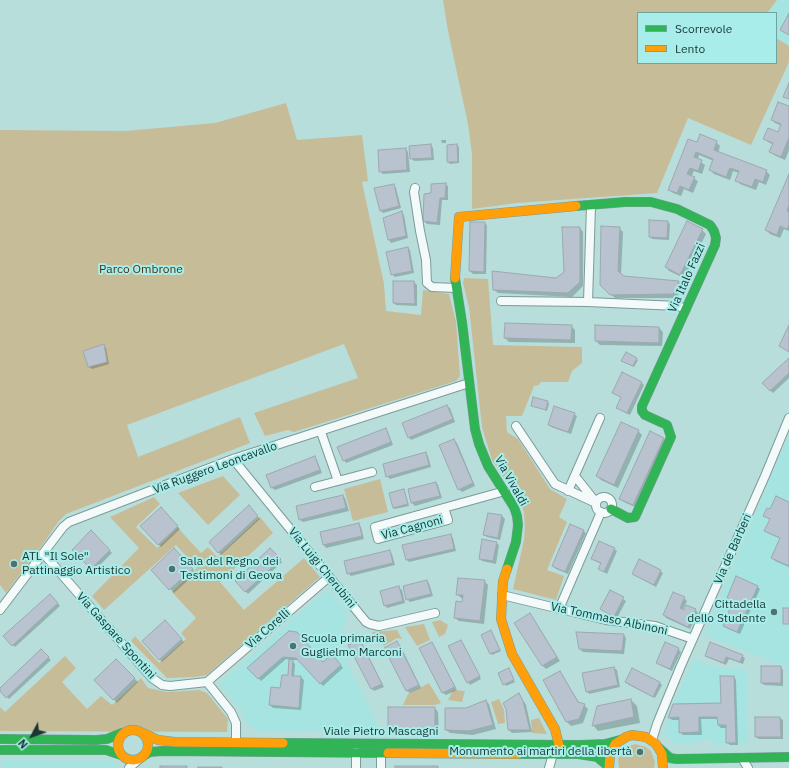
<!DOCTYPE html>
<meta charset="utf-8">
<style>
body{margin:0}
#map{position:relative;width:789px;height:768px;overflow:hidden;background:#b7dedb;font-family:"IBM Plex Sans",sans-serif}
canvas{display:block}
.legend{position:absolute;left:637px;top:12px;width:140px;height:52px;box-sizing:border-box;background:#a8ede9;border:1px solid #6fa4a1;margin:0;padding:5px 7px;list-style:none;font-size:12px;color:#193634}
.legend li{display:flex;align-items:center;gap:8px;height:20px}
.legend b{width:20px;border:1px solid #6fa4a1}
.north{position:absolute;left:12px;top:716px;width:40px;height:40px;-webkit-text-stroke:3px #a8ede9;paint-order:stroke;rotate:229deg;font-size:11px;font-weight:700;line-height:16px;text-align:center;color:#193634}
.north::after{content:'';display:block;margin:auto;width:14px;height:18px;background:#193634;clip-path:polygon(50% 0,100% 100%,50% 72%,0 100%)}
</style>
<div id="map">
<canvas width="789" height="768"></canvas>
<ul class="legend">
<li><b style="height:5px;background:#30b455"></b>Scorrevole</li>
<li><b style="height:5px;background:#ff9f0a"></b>Lento</li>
</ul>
<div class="north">N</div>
</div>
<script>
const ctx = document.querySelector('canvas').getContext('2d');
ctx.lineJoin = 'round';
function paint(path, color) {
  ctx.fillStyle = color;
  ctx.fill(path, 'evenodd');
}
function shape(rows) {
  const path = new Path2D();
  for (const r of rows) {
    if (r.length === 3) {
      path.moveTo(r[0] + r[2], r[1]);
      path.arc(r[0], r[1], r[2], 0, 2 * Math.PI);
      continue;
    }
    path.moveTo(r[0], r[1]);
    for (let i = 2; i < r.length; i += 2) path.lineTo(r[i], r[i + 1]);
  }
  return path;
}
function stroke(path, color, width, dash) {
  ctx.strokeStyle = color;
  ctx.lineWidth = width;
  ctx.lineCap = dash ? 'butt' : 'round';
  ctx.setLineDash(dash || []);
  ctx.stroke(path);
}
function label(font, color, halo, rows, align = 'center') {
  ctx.font = font + ' "IBM Plex Sans",sans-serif';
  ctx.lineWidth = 4;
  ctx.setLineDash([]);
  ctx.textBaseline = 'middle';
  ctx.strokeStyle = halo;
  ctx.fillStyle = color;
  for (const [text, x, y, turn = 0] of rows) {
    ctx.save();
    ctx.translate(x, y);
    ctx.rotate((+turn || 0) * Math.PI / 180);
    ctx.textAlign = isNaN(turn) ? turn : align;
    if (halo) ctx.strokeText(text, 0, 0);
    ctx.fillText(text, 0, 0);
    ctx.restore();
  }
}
const built = shape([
 [777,0,789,0,789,46,776,38,776,13,767,13],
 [789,434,789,745,787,667,705,635],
 [328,592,331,592,348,614,338,644,378,726,366,730,259,731,245,721,243,713,220,683,321,595],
 [694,659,718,668,747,669,748,744,714,745,713,740,702,740,696,744,674,744,664,732,673,704],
 [1,760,112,761,118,764,117,768,1,768]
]);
const green = shape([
 [443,0,777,0,767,13,638,13,638,63,776,63,776,38,789,46,789,62,751,145,688,118,657,193,517,203,472,209,472,154,468,124,448,31],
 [286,103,297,140,362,135,368,181,362,182,384,284,386,311,421,315,423,290,449,294,456,322,460,376,456,381,294,432,288,430,265,436,254,413,358,378,344,344,127,425,138,457,240,417,250,443,66,514,58,522,43,544,6,593,0,585,0,130,125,131,215,123],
 [464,278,488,279,493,345,582,347,582,363,572,371,568,382,541,382,539,385,534,386,522,416,506,416,507,432,518,439,550,489,567,499,559,517,567,522,547,570,564,576,556,600,513,589,524,540,525,527,524,512,520,501,492,460,482,427,469,307,463,283],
 [223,476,240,495,208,525,178,493],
 [380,479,388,512,353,521,344,489],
 [154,497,160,504,136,527,157,548,178,528,201,553,208,547,217,557,260,517,273,533,220,582,244,610,304,558,320,577,207,675,195,677,167,678,131,641,135,636,159,663,186,639,181,633,196,618,172,592,197,568,176,545,104,610,92,596,139,548,110,517],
 [440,620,448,625,445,634,439,637,432,622],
 [424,624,430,640,417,646,405,627],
 [397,630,402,639,397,638,384,646,381,641,376,643,372,632],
 [65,656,76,668,62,682,87,709,101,696,112,705,141,678,148,688,167,692,199,690,207,693,228,719,227,732,0,731,0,707,5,712],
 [429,683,441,703,435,705,403,705,408,694],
 [453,690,465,691,462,702,448,700],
 [499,699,504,710,505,723,498,724,491,702],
 [539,718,547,734,532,733,531,720],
 [635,744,646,747,651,751,655,762,654,768,619,768,618,759,621,753,624,748]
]);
const shadow = shape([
 [789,108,789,150,785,160,774,155,771,152,774,145,768,142,765,139,778,134,782,126,775,123,772,120],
 [441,140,446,140,446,143,442,143],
 [716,142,720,146,718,153,766,171,770,175,766,185,759,182,756,190,740,184,737,180,739,173,733,171,730,180,714,174,710,170,714,161,699,155,698,160,705,165,702,174,694,171,691,177,698,181,693,193,684,189,681,196,673,193,669,190,697,144],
 [431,145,433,148,434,160,414,161,411,158],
 [457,145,459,147,459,163,450,164,448,162],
 [406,149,408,152,410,172,383,174,380,171],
 [789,176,789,231,784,229,780,238,770,234,766,230],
 [445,184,448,186,448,200,442,200,440,225,427,224,424,221,432,194],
 [394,185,396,188,401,208,383,213,381,211],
 [401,212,404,215,408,238,391,243,389,240,384,218],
 [667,221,670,224,669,240,652,239,650,237],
 [471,223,485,223,487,226,486,274,473,274,470,271],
 [580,228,583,232,583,286,572,297,498,293,494,290,556,279,565,273],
 [619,228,623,232,621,275,624,277,679,282,682,285,677,298,615,298,601,285],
 [702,230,706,234,684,278,669,271,666,267],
 [408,248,410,250,414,273,395,277,392,274],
 [414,282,417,285,417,306,396,305,394,303],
 [506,324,571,326,575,330,575,343,509,342,505,338],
 [659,328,663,332,662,346,600,345,596,341],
 [103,345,106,348,109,364,92,369,89,367],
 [636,359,638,360,634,367,624,362],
 [789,359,789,378,773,393,763,383],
 [641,382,644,385,630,415,620,410,617,407,622,398,613,393],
 [548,402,549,404,547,411,532,405],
 [447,406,450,408,455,422,411,440,409,437],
 [574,414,577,416,571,434,551,427,549,424],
 [385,430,388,432,393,445,346,463,344,460],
 [638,431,642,435,618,488,601,480,597,476],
 [651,433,664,439,667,442,637,508,624,502,621,499],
 [454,440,457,443,475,486,462,492,459,489],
 [426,453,428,456,431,467,390,479,387,476],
 [315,458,317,460,322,473,275,490,272,488,267,475],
 [436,483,438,485,442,498,415,506,412,503,409,490],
 [404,491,405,492,409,506,395,509,393,508],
 [343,496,345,498,349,511,303,522,300,520],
 [789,503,789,567,775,561,773,558,781,539,768,533,766,531,770,520,764,515],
 [249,507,260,519,221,555,210,542],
 [161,509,180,529,161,547,142,526],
 [488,514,502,516,505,519,500,540,487,537,484,535],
 [358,524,361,527,364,539,326,548,324,545,321,533],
 [583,531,586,533,568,574,556,569,553,566],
 [91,532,112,553,94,571,73,550],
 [450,536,453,538,456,551,409,562,406,559],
 [496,543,499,545,496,564,482,561,480,558],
 [270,549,282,562,248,594,236,581],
 [614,549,617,551,607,574,599,569,601,564,592,559],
 [390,551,392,554,395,565,351,576,348,573],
 [178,553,196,573,174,593,152,570],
 [660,571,663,573,656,587,636,576,633,574],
 [427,581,429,583,433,596,410,602,407,599],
 [484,581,488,585,484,624,459,621,455,618,463,603,464,598,461,598,457,594],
 [757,586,760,589,740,634,726,628,724,626,734,602,728,598],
 [399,588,402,590,405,603,387,608,385,605],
 [610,591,626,601,617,618,601,609],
 [50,595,60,606,15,647,5,636],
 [684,598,687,601,682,611,695,610,698,612,690,629,666,618,664,615],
 [529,614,533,618,560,661,546,669,543,666],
 [165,621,184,642,162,662,143,641],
 [491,631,501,651,492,655,491,654],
 [289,632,323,663,335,658,343,668,323,686,299,660,291,660,295,664,294,677,301,677,304,680,301,710,273,708,270,705,289,676,290,660,286,659,261,681,249,668],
 [624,635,626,638,624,654,583,652,580,649],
 [359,641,362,644,384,687,374,691,372,689],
 [461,641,463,643,481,679,470,685,468,682],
 [397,643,400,645,421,688,410,693,407,691,386,648],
 [431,643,434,646,457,690,446,695,443,693,421,649],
 [678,649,681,652,672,671,660,665,657,662],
 [41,651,51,660,9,699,0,689],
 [706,656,742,656,745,658,743,664,729,659,726,665,709,658],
 [116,660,138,682,117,703,95,680],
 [781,667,783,670,783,686,764,685,762,683],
 [614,668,617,670,620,687,589,694,587,691],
 [509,670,515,682,506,686,499,674],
 [559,672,563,676,580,704,584,705,588,709,583,723,571,726,567,722,544,680],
 [734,677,736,680,738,745,730,745,727,742,727,728,721,728,718,725,718,719,701,719,702,735,683,735,680,732,680,720,672,720,669,717,722,704],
 [626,682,660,683,662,685,655,698,629,685],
 [519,694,526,705,532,732,512,733,509,730],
 [631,700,637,706,640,723,598,731,593,725],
 [486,701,489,704,496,729,473,735,450,733,446,730,466,709],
 [435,708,438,712,439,733,393,733,389,730],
 [756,718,780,718,783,720,783,739,759,739,756,737]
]);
const building = shape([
 [789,13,789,35,780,30,789,13],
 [789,83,789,99,783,97,789,83],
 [778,102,789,106,789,138,781,157,769,152,773,143,763,139,768,128,778,132,781,124,771,120,778,102],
 [700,134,717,141,714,150,767,170,763,182,755,179,752,187,735,181,739,171,730,168,726,177,709,170,713,159,696,152,694,157,702,160,698,171,690,168,687,174,695,177,689,190,680,186,677,193,668,190,688,139,697,142,700,134],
 [431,144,432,158,410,159,409,146,431,144],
 [457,144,458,162,447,162,447,145,457,144],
 [406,148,407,170,379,172,378,150,406,148],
 [789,174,789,205,787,211,789,212,789,225,787,229,780,226,777,235,765,230,789,174],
 [446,183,445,198,440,198,437,223,423,221,424,194,431,193,431,184,446,183],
 [394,184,399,206,380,211,374,188,394,184],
 [402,211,406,236,388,240,383,218,402,211],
 [649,220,668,221,667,238,649,237,649,220],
 [687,221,703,229,680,275,665,267,687,221],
 [470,222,485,222,484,272,469,271,470,222],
 [601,226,620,227,618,271,624,276,679,281,673,294,610,295,600,285,601,226],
 [562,227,580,227,580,282,568,293,493,290,492,271,556,278,564,272,562,227],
 [408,247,412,271,391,275,386,252,408,247],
 [393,281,414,281,415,304,393,303,393,281],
 [505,323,572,325,571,340,504,338,505,323],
 [595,325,659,327,659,343,595,341,595,325],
 [789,325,789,352,779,346,789,325],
 [104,344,107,362,88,367,83,351,104,344],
 [626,352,637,358,633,366,621,361,626,352],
 [789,358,789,373,770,391,762,383,789,358],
 [622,372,642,382,627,413,616,408,621,397,612,393,622,372],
 [533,397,548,401,546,410,531,406,533,397],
 [447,405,453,419,408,438,402,423,447,405],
 [554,406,575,413,568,432,548,425,554,406],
 [621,422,639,430,614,485,596,476,621,422],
 [386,428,391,442,343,461,337,447,386,428],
 [650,431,664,438,633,505,619,499,650,431],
 [454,439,473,483,458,490,439,445,454,439],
 [426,452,429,465,386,477,383,464,426,452],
 [315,456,320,470,271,488,266,475,315,456],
 [436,482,440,496,411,503,408,489,436,482],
 [404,489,408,504,393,508,389,493,404,489],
 [343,495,346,508,299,520,296,506,343,495],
 [776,496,789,502,789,566,771,558,780,538,764,531,770,519,763,516,767,508,770,509,776,496],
 [249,505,258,516,218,553,209,542,249,505],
 [161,507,178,526,158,545,140,526,161,507],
 [488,513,502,515,498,538,483,535,488,513],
 [359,523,362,536,323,545,320,532,359,523],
 [570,524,584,530,565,572,552,566,570,524],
 [91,530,110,550,91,569,72,550,91,530],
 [451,534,454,549,406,560,402,545,451,534],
 [482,539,497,542,493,561,479,559,482,539],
 [599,541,615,548,604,572,598,569,601,563,591,559,599,541],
 [174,548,193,569,169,590,151,570,174,548],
 [270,548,281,559,245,592,235,581,270,548],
 [390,550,393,563,347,574,344,561,390,550],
 [639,559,661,570,654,585,632,574,639,559],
 [736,576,758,586,737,632,723,626,733,601,727,598,736,576],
 [458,578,485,580,480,621,454,618,456,601,462,602,463,595,456,595,458,578],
 [427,580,431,594,406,600,403,586,427,580],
 [399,586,403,601,384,606,380,591,399,586],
 [610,590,624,597,614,617,600,609,610,590],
 [673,592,685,597,680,608,684,610,686,605,696,609,688,627,663,615,673,592],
 [50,594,58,603,12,646,3,636,50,594],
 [783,608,789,608,789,624,783,624,783,608],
 [530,613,557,657,542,666,514,623,530,613],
 [165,620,182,639,159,660,142,641,165,620],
 [491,630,500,650,490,654,481,635,491,630],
 [289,631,297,632,323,662,332,654,341,665,320,684,296,658,283,657,258,679,247,668,289,631],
 [576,632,624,634,622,651,579,649,576,632],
 [360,640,382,684,371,689,348,645,360,640],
 [461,640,480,676,467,683,448,646,461,640],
 [397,641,419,685,406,691,384,648,397,641],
 [432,642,455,687,442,693,419,648,432,642],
 [665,642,679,648,670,669,656,663,665,642],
 [710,642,743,655,740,662,726,657,724,663,705,656,710,642],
 [41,649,49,657,6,698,0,691,0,688,41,649],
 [116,659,135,678,113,700,94,680,116,659],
 [289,659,293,660,292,676,301,676,299,708,269,705,271,687,280,688,282,675,288,675,289,659],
 [761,666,781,666,781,683,761,683,761,666],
 [614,667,618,685,586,692,582,673,614,667],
 [509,668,514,680,503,685,498,673,509,668],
 [632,668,660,682,653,697,625,682,632,668],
 [560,671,578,702,585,704,579,719,566,722,543,680,560,671],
 [720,676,734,676,736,743,726,743,726,725,718,725,717,717,699,717,699,732,679,733,679,717,668,718,673,704,721,703,720,676],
 [519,693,523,701,530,730,508,730,506,709,503,703,519,693],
 [631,699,634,717,592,726,597,706,631,699],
 [486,700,493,725,469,731,445,730,445,708,466,708,486,700],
 [388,707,435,707,435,730,388,730,388,707],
 [755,717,780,717,781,737,755,737,755,717],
 [160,766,187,766,187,768,160,768,160,766],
 [395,766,438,766,438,768,395,768,395,766],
 [198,767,222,767,222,768,198,768,198,767]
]);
const street = shape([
 [415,188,414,192,420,231,426,260,427,283,432,287,456,288],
 [501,301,588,302,678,306,686,309],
 [588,302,591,206],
 [516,426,555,484,596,503],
 [321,432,338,481],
 [233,459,366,622,370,624,379,626,435,613],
 [575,476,594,500],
 [315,487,372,472],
 [568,491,600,418],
 [604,505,8],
 [444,508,448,520,378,539,375,527,505,491],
 [43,553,152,678,162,685,170,686,207,682,329,577],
 [502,595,606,620,655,626,693,639],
 [559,609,601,512],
 [0,610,63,527,69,522,233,459,469,383],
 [207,682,231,712,236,723,236,742],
 [652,740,657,724,680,668,765,476,789,418],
 [356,752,356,768],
 [742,758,748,768],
 [129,768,139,759],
 [381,768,381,753],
 [549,768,553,754]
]);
const fast = shape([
 [576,206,625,202,651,202,677,209,710,225,714,231,716,238,715,245,642,406,642,411,645,415,667,425,671,437,635,517,628,518,611,509],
 [455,278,462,322,475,429,479,444,488,466,514,507,517,516,518,525,516,542,507,569],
 [0,739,96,740,107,739,122,733],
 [283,743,579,745,605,744,620,740],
 [659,748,670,758,676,759,789,757],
 [0,750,106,750,121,755],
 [518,754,578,754,597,757,609,767],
 [143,756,150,752,162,751,388,753]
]);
const slow = shape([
 [455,278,459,217,576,206],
 [507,569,503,581,501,619,512,654,555,729,559,745],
 [133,745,15],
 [143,733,158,740,175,742,283,743],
 [388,753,518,754],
 [609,768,610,755,615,744,626,737,632,735,646,737,656,744,662,754,663,768]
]);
const markers = [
 [14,564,4,"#50716e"],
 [172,569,4,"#50716e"],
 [774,612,4,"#50716e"],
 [293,646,4,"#50716e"],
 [640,752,4,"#50716e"]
];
const parkNames = [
 ["Parco Ombrone",141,270]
];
const streetNames = [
 ["Via Italo Fazzi",687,278,-66],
 ["Via Ruggero Leoncavallo",215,468,-20],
 ["Via Vivaldi",511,481,61],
 ["Via Cagnoni",412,528,-15],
 ["Via de Barberi",733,549,-66],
 ["Via Luigi Cherubini",322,568,51],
 ["Via Tommaso Albinoni",609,619,12],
 ["Via Corelli",268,629,-41],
 ["Via Gaspare Spontini",116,636,48],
 ["Viale Pietro Mascagni",381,732]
];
const poiNames = [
 ["ATL \"Il Sole\"",22,557],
 ["Pattinaggio Artistico",22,571],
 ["Sala del Regno dei",180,562],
 ["Testimoni di Geova",180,576],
 ["Cittadella",766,605,"right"],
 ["dello Studente",766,619,"right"],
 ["Scuola primaria",301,639],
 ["Guglielmo Marconi",301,653],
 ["Monumento ai martiri della libertà",632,752,"right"]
];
paint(built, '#a5e4e0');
paint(green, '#c7bc98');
paint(shadow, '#0003');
paint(building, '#b9c2cf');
stroke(building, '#9ca9af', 1);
stroke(street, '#7c9b99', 10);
stroke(fast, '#7c9b99', 10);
stroke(slow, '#7c9b99', 10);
stroke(street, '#f4fafa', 8);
stroke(fast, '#30b455', 9);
stroke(slow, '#ff9f0a', 9);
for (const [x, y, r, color] of markers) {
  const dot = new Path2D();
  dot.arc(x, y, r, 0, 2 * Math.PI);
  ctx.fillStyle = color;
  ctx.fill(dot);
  stroke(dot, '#a8ede9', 1.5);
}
label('12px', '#493111', '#a8ede9', parkNames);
label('12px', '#193634', '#a8ede9', streetNames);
label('12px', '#193634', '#a8ede9', poiNames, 'left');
</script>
